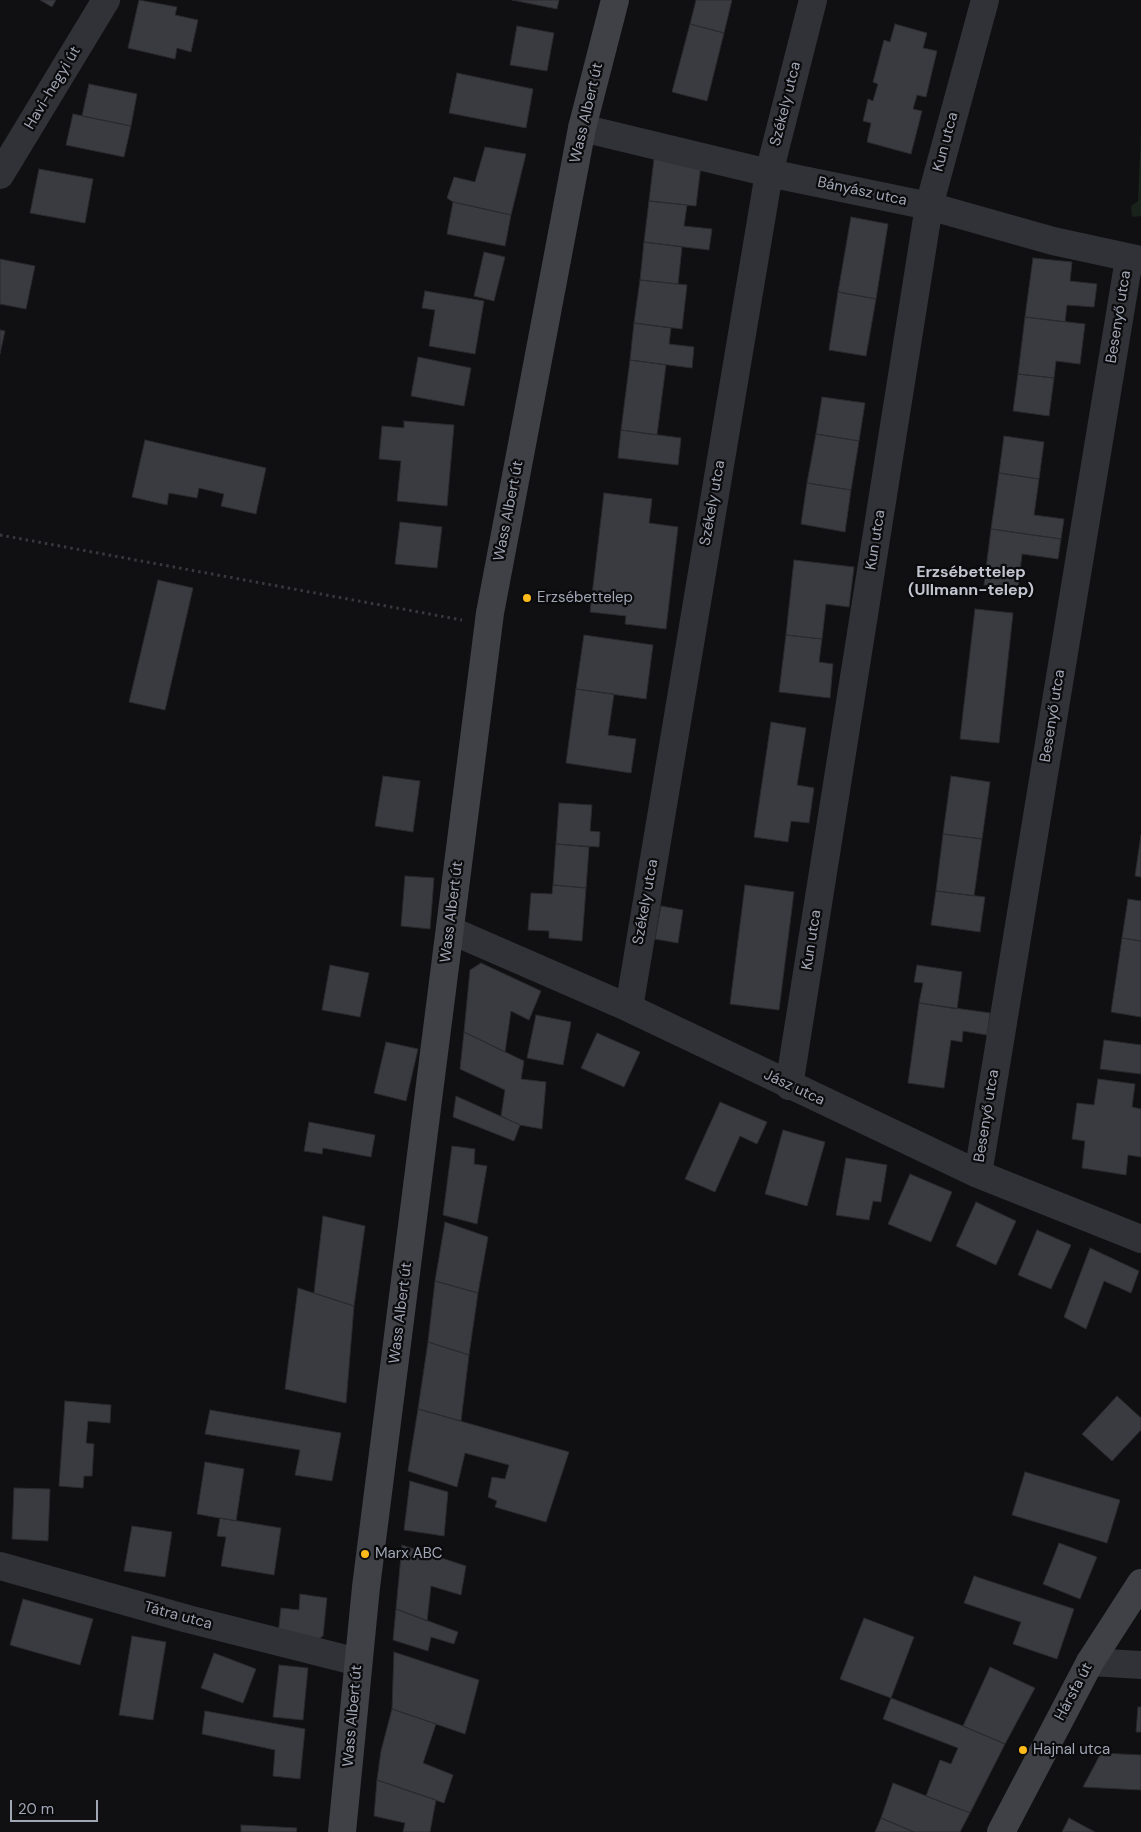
<!DOCTYPE html>
<meta charset="utf-8">
<style>
body{margin:0}
#map{position:relative;width:1141px;height:1832px;overflow:hidden;background:#101012;font-family:"DM Sans",sans-serif}
canvas{display:block}
.scale{position:absolute;left:10px;top:1800px;width:88px;height:22px;box-sizing:border-box;border:2px solid #a0a6b4;border-top:0;padding-left:6px;font-size:15px;line-height:18px;white-space:nowrap;color:#a0a6b4;-webkit-text-stroke:4px #0b0b0d;paint-order:stroke}
</style>
<div id="map">
<canvas width="1141" height="1832"></canvas>
<div class="scale">20 m</div>
</div>
<script>
const ctx = document.querySelector('canvas').getContext('2d');
ctx.lineJoin = 'round';
function paint(path, color) {
  ctx.fillStyle = color;
  ctx.fill(path, 'evenodd');
}
function shape(rows) {
  const path = new Path2D();
  for (const r of rows) {
    path.moveTo(r[0], r[1]);
    for (let i = 2; i < r.length; i += 2) path.lineTo(r[i], r[i + 1]);
  }
  return path;
}
function stroke(path, color, width, dash) {
  ctx.strokeStyle = color;
  ctx.lineWidth = width;
  ctx.lineCap = dash ? 'butt' : 'round';
  ctx.setLineDash(dash || []);
  ctx.stroke(path);
}
function label(font, color, halo, rows, align = 'center') {
  ctx.font = font + ' "DM Sans",sans-serif';
  ctx.lineWidth = 4.5;
  ctx.setLineDash([]);
  ctx.textBaseline = 'middle';
  ctx.strokeStyle = halo;
  ctx.fillStyle = color;
  for (const [text, x, y, turn = 0] of rows) {
    ctx.save();
    ctx.translate(x, y);
    ctx.rotate((+turn || 0) * Math.PI / 180);
    ctx.textAlign = isNaN(turn) ? turn : align;
    if (halo) ctx.strokeText(text, 0, 0);
    ctx.fillText(text, 0, 0);
    ctx.restore();
  }
}
const green = shape([
 [1141,130,1141,216,1132,217,1131,206,1138,201]
]);
const building = shape([
 [40,0,56,0,52,7,40,0],
 [139,0,177,7,175,15,198,20,191,52,177,48,175,59,128,48,139,0],
 [512,0,559,0,557,9,512,0],
 [696,0,732,0,724,33,690,24,696,0],
 [690,24,724,33,707,101,672,92,690,24],
 [895,24,927,33,923,48,937,51,926,97,917,95,913,109,922,111,911,154,867,142,871,123,863,121,868,99,873,101,878,84,873,82,884,40,890,42,895,24],
 [517,26,554,33,547,71,510,65,517,26],
 [457,73,533,89,526,128,449,113,457,73],
 [89,84,137,94,131,126,82,116,89,84],
 [73,114,131,126,124,157,66,145,73,114],
 [485,147,526,154,511,215,453,202,447,198,454,177,475,182,485,147],
 [654,159,701,165,696,206,649,201,654,159],
 [39,169,93,179,85,223,30,213,39,169],
 [649,201,687,205,684,226,712,229,709,250,644,242,649,201],
 [453,202,511,215,505,246,447,234,453,202],
 [851,217,888,224,876,299,838,292,851,217],
 [644,242,682,247,678,284,640,280,644,242],
 [484,252,505,257,494,301,474,296,484,252],
 [1033,258,1072,262,1070,281,1097,284,1094,307,1067,305,1065,322,1025,317,1033,258],
 [0,259,35,266,26,309,0,304,0,259],
 [640,280,687,285,682,329,634,323,640,280],
 [425,291,484,301,475,354,429,346,435,310,422,308,425,291],
 [838,292,876,299,866,356,829,350,838,292],
 [1025,317,1085,324,1080,364,1056,361,1054,378,1018,374,1025,317],
 [634,323,671,328,669,344,694,347,692,368,630,360,634,323],
 [0,330,5,331,0,354,0,330],
 [418,357,471,368,464,406,411,396,418,357],
 [630,360,666,365,657,435,621,430,630,360],
 [1018,374,1054,378,1049,416,1013,411,1018,374],
 [822,397,865,403,859,441,816,434,822,397],
 [404,421,454,425,447,506,397,501,401,461,379,459,382,426,404,428,404,421],
 [621,430,681,438,678,465,618,458,621,430],
 [816,434,859,441,851,490,807,483,816,434],
 [1004,436,1044,442,1039,479,999,473,1004,436],
 [145,440,266,468,256,514,221,506,224,494,199,488,197,498,169,493,167,505,132,497,145,440],
 [999,473,1039,479,1034,515,1064,519,1061,539,991,529,999,473],
 [807,483,851,490,845,532,801,524,807,483],
 [604,493,652,499,649,523,678,527,666,629,625,624,626,616,590,612,604,493],
 [400,522,442,527,437,568,395,564,400,522],
 [991,529,1061,539,1058,559,1022,554,1018,589,984,585,991,529],
 [794,560,854,567,849,607,826,604,822,639,786,635,794,560],
 [158,580,193,588,165,710,129,702,158,580],
 [975,609,1013,613,999,743,960,739,975,609],
 [584,635,653,645,646,699,576,689,584,635],
 [786,635,822,639,819,662,833,664,830,698,779,692,786,635],
 [576,689,614,694,608,735,636,739,631,773,566,763,576,689],
 [771,722,806,728,797,785,814,788,809,823,791,821,788,842,754,837,771,722],
 [383,776,420,781,413,832,375,826,383,776],
 [951,776,990,782,982,839,943,834,951,776],
 [559,803,592,805,590,831,600,832,599,847,556,844,559,803],
 [943,834,982,839,974,896,936,891,943,834],
 [1141,835,1141,877,1135,876,1141,835],
 [556,844,589,847,586,888,553,885,556,844],
 [405,876,434,878,430,929,401,926,405,876],
 [553,885,586,888,582,941,549,938,549,931,528,930,531,893,552,894,553,885],
 [745,885,794,892,779,1010,730,1004,745,885],
 [936,891,985,897,980,932,931,925,936,891],
 [1128,899,1141,901,1141,941,1122,938,1128,899],
 [661,906,683,910,678,943,655,939,661,906],
 [1122,938,1141,941,1141,1017,1111,1012,1122,938],
 [481,963,541,991,529,1020,511,1011,505,1052,464,1032,470,970,481,963],
 [330,965,369,973,360,1017,322,1010,330,965],
 [917,965,962,972,957,1009,919,1003,923,983,914,982,917,965],
 [919,1003,990,1013,987,1035,963,1031,962,1042,951,1040,944,1088,908,1083,919,1003],
 [536,1015,571,1022,563,1065,527,1058,536,1015],
 [464,1032,524,1061,521,1079,546,1082,542,1129,520,1125,501,1116,505,1090,460,1069,464,1032],
 [597,1033,640,1052,624,1087,581,1068,597,1033],
 [1104,1040,1141,1045,1141,1074,1100,1069,1104,1040],
 [386,1042,418,1049,406,1101,374,1093,386,1042],
 [1098,1079,1135,1084,1132,1107,1141,1109,1141,1157,1128,1155,1126,1175,1082,1168,1085,1141,1072,1139,1077,1103,1094,1105,1098,1079],
 [456,1096,520,1125,514,1141,453,1117,456,1096],
 [720,1102,767,1122,757,1144,740,1136,715,1192,685,1179,720,1102],
 [309,1122,375,1135,371,1157,323,1148,322,1154,304,1151,309,1122],
 [783,1130,825,1142,807,1206,765,1194,783,1130],
 [452,1146,475,1149,474,1164,487,1166,477,1224,443,1215,452,1146],
 [846,1158,887,1165,881,1202,873,1201,869,1220,836,1215,846,1158],
 [910,1174,952,1192,931,1242,888,1224,910,1174],
 [976,1202,1016,1221,996,1265,956,1246,976,1202],
 [323,1216,365,1226,354,1306,314,1293,323,1216],
 [445,1222,488,1237,478,1293,435,1281,445,1222],
 [1037,1230,1071,1245,1051,1289,1018,1275,1037,1230],
 [1090,1248,1139,1271,1131,1293,1104,1281,1086,1329,1064,1317,1090,1248],
 [435,1281,478,1293,469,1355,428,1342,435,1281],
 [298,1288,354,1306,346,1403,285,1389,298,1288],
 [428,1342,469,1355,461,1421,418,1409,428,1342],
 [1117,1396,1141,1418,1141,1430,1112,1461,1082,1434,1117,1396],
 [65,1401,111,1405,110,1423,88,1421,86,1443,94,1444,92,1476,84,1476,83,1488,59,1486,65,1401],
 [418,1409,569,1452,546,1522,495,1507,497,1501,488,1497,492,1477,505,1479,509,1465,465,1453,457,1487,408,1471,418,1409],
 [210,1410,341,1433,332,1481,295,1475,300,1450,205,1434,210,1410],
 [205,1462,244,1469,236,1521,197,1514,205,1462],
 [1025,1472,1120,1500,1107,1543,1012,1515,1025,1472],
 [410,1481,448,1492,444,1536,404,1530,410,1481],
 [14,1488,50,1489,48,1541,12,1539,14,1488],
 [220,1518,281,1528,274,1575,221,1566,226,1537,217,1536,220,1518],
 [132,1526,172,1532,165,1577,124,1571,132,1526],
 [1059,1543,1097,1557,1080,1599,1043,1584,1059,1543],
 [402,1545,466,1566,461,1595,431,1586,427,1621,396,1609,402,1545],
 [974,1576,1074,1609,1057,1659,1013,1644,1021,1622,964,1603,974,1576],
 [300,1594,327,1598,323,1636,315,1641,278,1635,281,1608,299,1610,300,1594],
 [23,1599,93,1619,80,1665,10,1645,23,1599],
 [396,1609,458,1632,454,1644,431,1637,428,1651,393,1640,396,1609],
 [864,1618,914,1637,891,1698,840,1679,864,1618],
 [132,1636,166,1642,153,1720,119,1715,132,1636],
 [394,1652,479,1680,465,1734,392,1709,394,1652],
 [214,1653,256,1669,243,1703,201,1688,214,1653],
 [279,1665,308,1668,303,1720,273,1717,279,1665],
 [990,1667,1035,1688,1005,1744,963,1726,990,1667],
 [891,1698,963,1726,1005,1744,970,1813,926,1796,940,1760,951,1764,958,1748,883,1719,891,1698],
 [1138,1707,1141,1707,1141,1732,1136,1732,1138,1707],
 [392,1709,436,1724,423,1763,453,1775,444,1803,377,1780,381,1751,392,1709],
 [205,1711,305,1729,300,1779,273,1776,275,1750,202,1734,205,1711],
 [1101,1753,1141,1755,1141,1790,1083,1787,1101,1753],
 [377,1780,436,1800,430,1832,403,1832,405,1823,374,1816,377,1780],
 [893,1783,970,1813,960,1832,914,1832,881,1818,893,1783],
 [881,1818,914,1832,875,1832,881,1818],
 [1069,1818,1095,1832,1062,1832,1069,1818],
 [241,1825,297,1828,296,1832,241,1832,241,1825]
]);
const path = shape([
 [0,535,462,620]
]);
const street = shape([
 [582,128,769,173,929,206,1053,241,1141,260],
 [0,175,106,0],
 [450,930,629,1008,978,1174,1141,1239],
 [629,1008,769,173,813,0],
 [789,1086,929,206,985,0],
 [978,1174,1129,259],
 [0,1566,188,1619,358,1662],
 [1090,1662,1141,1665]
]);
const secondary = shape([
 [342,1832,366,1587,490,613,582,128,615,0],
 [1001,1832,1090,1662,1141,1583]
]);
const markers = [
 [527,598,5,"#ffbb1b"],
 [365,1554,5,"#ffbb1b"],
 [1023,1750,5,"#ffbb1b"]
];
const streetNames = [
 ["Havi-hegyi út",53,88,-59],
 ["Székely utca",786,104,-76],
 ["Wass Albert út",587,113,-77],
 ["Kun utca",946,142,-75],
 ["Bányász utca",862,192,12],
 ["Besenyő utca",1119,317,-81],
 ["Székely utca",713,503,-80],
 ["Wass Albert út",509,511,-79],
 ["Kun utca",876,540,-81],
 ["Besenyő utca",1053,716,-81],
 ["Székely utca",646,902,-80],
 ["Wass Albert út",452,912,-83],
 ["Kun utca",812,940,-81],
 ["Jász utca",794,1088,25],
 ["Besenyő utca",987,1116,-81],
 ["Wass Albert út",401,1313,-83],
 ["Tátra utca",178,1616,15],
 ["Hársfa út",1074,1692,-62],
 ["Wass Albert út",353,1716,-85]
];
const poiNames = [
 ["Erzsébettelep",537,598],
 ["Marx ABC",375,1554],
 ["Hajnal utca",1033,1750]
];
const neighbourhoodNames = [
 ["Erzsébettelep",971,573],
 ["(Ullmann-telep)",971,591]
];
paint(green, '#1a221c');
paint(building, '#3a3b40');
stroke(building, '#2a2a2e', 1);
stroke(path, '#37393e', 3, [2.5, 4]);
stroke(street, '#313237', 28);
stroke(secondary, '#3f4147', 28);
for (const [x, y, r, color] of markers) {
  const dot = new Path2D();
  dot.arc(x, y, r, 0, 2 * Math.PI);
  ctx.fillStyle = color;
  ctx.fill(dot);
  stroke(dot, '#0b0b0d', 2);
}
label('15px', '#a0a6b4', '#0b0b0d', streetNames);
label('15px', '#a0a6b4', '#0b0b0d', poiNames, 'left');
label('bold 16px', '#c2c5d0', '#0b0b0d', neighbourhoodNames);
</script>
